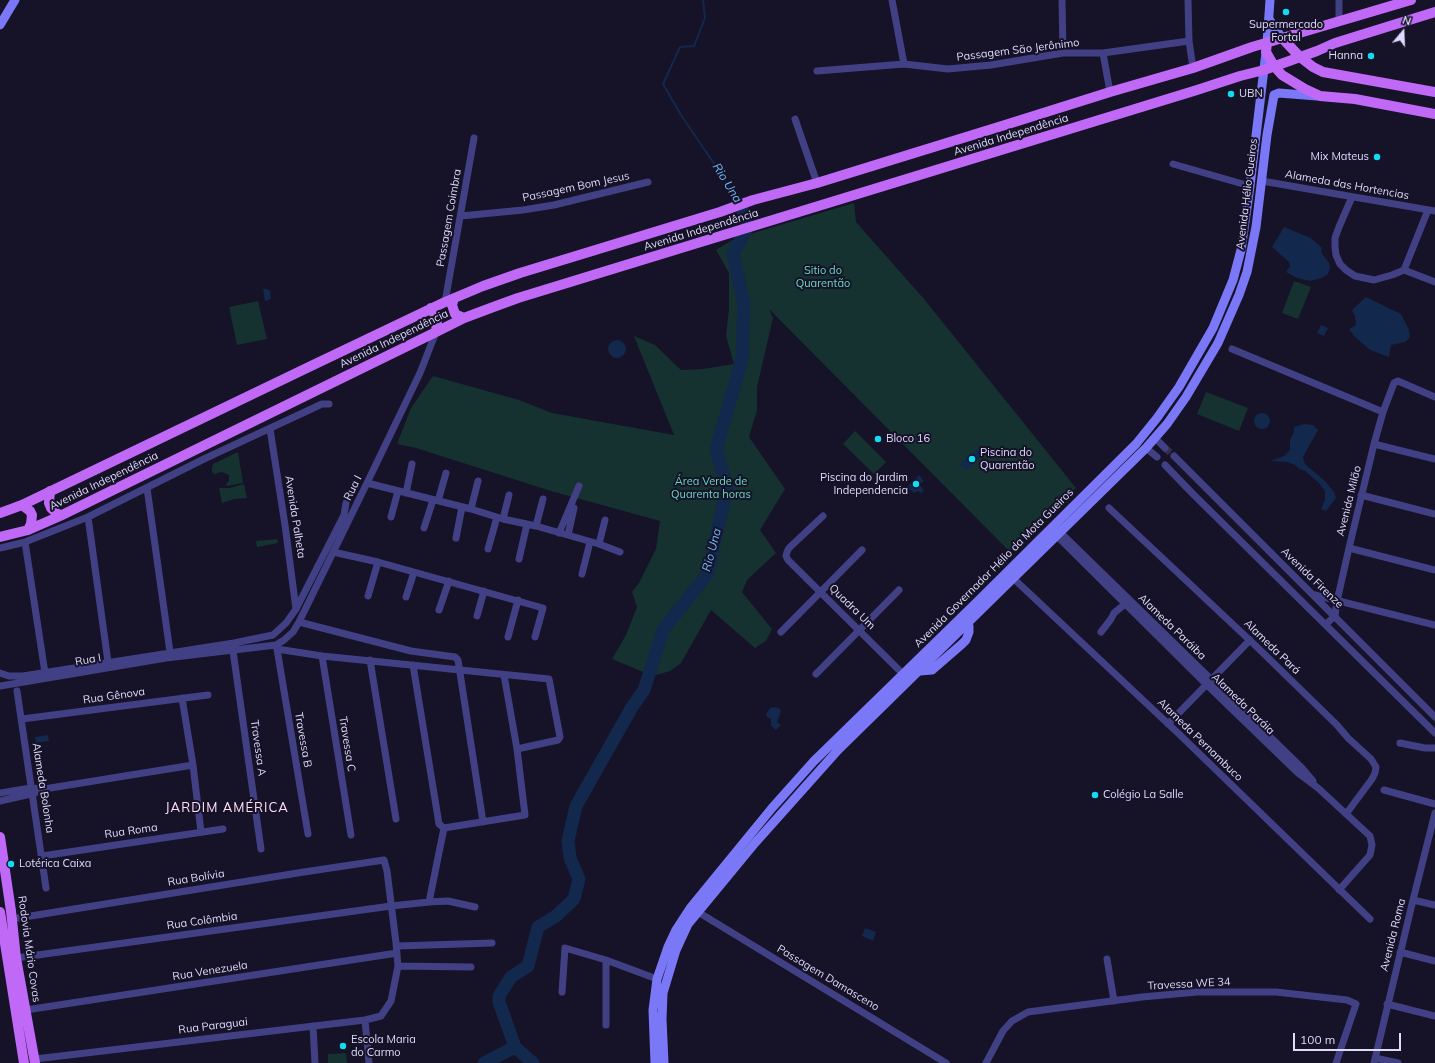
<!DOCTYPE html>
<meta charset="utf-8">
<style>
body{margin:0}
#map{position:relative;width:1435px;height:1063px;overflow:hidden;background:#161228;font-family:Mulish,sans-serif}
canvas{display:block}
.north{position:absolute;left:1383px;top:12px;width:40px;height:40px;-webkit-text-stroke:3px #161228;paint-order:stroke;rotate:19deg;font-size:11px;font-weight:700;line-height:16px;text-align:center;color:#dfdbfd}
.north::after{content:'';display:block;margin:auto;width:14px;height:18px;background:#dfdbfd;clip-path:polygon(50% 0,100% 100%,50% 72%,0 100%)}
.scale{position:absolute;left:1293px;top:1033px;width:108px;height:18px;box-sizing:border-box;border:2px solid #dfdbfd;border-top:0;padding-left:5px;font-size:12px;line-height:14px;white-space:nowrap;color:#dfdbfd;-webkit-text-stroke:3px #161228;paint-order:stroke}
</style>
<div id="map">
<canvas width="1435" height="1063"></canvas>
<div class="north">N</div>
<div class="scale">100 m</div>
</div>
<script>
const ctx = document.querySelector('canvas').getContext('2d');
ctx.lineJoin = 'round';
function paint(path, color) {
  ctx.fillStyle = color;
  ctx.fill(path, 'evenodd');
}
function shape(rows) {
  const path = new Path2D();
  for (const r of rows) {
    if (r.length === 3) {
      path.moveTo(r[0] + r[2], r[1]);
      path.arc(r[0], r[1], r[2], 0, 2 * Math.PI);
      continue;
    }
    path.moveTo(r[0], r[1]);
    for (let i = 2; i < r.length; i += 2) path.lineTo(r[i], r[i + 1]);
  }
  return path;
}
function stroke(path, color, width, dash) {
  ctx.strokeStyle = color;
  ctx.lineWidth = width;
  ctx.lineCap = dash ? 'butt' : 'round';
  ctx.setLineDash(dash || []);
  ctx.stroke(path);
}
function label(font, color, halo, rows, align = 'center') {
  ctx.font = font + ' Mulish,sans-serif';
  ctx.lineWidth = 4;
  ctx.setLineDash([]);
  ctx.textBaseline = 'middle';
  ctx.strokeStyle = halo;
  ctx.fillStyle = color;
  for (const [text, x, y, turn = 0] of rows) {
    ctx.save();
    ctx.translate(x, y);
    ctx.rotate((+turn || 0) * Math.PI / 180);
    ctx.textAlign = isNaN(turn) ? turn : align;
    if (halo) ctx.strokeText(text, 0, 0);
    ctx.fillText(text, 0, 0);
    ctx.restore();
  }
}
const green = shape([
 [854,203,856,222,924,299,1076,488,1010,552,769,309,773,318,757,387,757,410,749,437,785,489,760,530,776,553,747,580,742,592,772,629,766,641,755,648,711,610,681,663,670,671,653,676,612,659,626,635,637,607,632,592,639,583,656,549,660,521,551,491,416,448,397,444,411,408,433,376,519,400,552,413,674,435,634,336,655,345,681,370,703,369,734,364,726,336,729,309,729,273,716,250,736,238,742,250,750,234],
 [1294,281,1311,287,1298,319,1282,313],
 [258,301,267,339,237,345,229,307],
 [1206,392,1248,408,1239,431,1197,414],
 [855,431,886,462,874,474,843,444],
 [238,452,243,483,227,486,226,484,229,481,229,475,222,472,214,474,212,472,212,468,213,464],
 [244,484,247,498,234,499,222,503,219,488,230,488],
 [277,539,278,543,257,547,256,541],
 [346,1053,347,1063,328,1063,328,1054]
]);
const water = shape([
 [1284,227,1311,238,1322,248,1321,252,1329,263,1330,268,1328,274,1322,278,1310,281,1297,278,1286,272,1290,266,1289,262,1272,247],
 [263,289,267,289,268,290,270,290,271,299,269,299,269,300,265,301],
 [1366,297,1401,314,1409,330,1410,337,1405,342,1391,345,1389,357,1370,350,1354,336,1349,329,1355,326,1356,323,1355,316,1352,310],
 [1321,325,1328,328,1324,336,1317,333],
 [617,349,9],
 [1262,421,8],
 [1304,424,1313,425,1318,430,1303,457,1305,464,1325,481,1334,492,1336,498,1326,511,1321,509,1325,500,1325,491,1319,483,1305,471,1299,469,1295,465,1287,462,1271,461,1284,456,1290,450,1290,440,1294,432,1294,427],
 [977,449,983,455,967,470,960,464],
 [919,475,924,481,918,486,921,486,924,491,921,493,918,491,914,493,907,487],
 [775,707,780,709,781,712,777,722,781,725,776,730,771,726,771,719,767,717,766,714,770,708],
 [48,735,49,741,36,743,35,737],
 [865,928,876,932,873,941,862,936]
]);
const stream = shape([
 [703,0,705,18,694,46,680,47,663,84,681,115,740,202]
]);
const river = shape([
 [515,1047,533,1063],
 [484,1063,515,1047,499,1002,499,996,511,977,528,966,538,927,556,916,574,899,579,879,570,858,568,841,576,806,632,707,644,690,663,630,708,573,727,487,716,449,742,360,744,304,733,254,747,228,741,204]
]);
const minorTunnel = shape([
 [1165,448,1174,456]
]);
const minor = shape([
 [892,0,904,64],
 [1062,0,1063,53],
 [1188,0,1189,41,1193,68],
 [1339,21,1339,0],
 [1103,53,1110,92],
 [817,71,904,64,948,69,991,65,1063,53,1103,53,1189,41],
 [795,119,817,183],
 [1173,164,1250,186],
 [1262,181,1435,211],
 [1352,197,1339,227,1335,238,1335,247,1336,255,1340,264,1346,270,1355,276,1374,280,1392,275,1404,270],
 [461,216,523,210,554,205,648,182],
 [1404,270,1428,210],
 [1404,270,1435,282],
 [445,302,474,138],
 [1232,349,1383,412],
 [270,429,285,525,296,609],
 [1155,438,1165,448],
 [1374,444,1435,459],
 [1146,448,1157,457],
 [1174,456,1435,717],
 [1165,465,1193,494,1435,733],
 [367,483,471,509,503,519,536,526,599,544,620,552],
 [147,488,170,652],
 [406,493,412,464],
 [1361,495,1435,514],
 [438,501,446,473],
 [1109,508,1258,648,1337,725,1348,738,1371,759,1376,767,1375,773,1372,779,1346,814],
 [471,509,478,481],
 [823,516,789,548,787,552,786,556,788,560,903,674],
 [88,517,108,662],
 [391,517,398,491],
 [503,519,509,495],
 [536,526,543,499],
 [424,528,433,500],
 [559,533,579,486],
 [1061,533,1302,768,1313,781],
 [568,535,574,508],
 [1057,536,1207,685,1298,773,1318,788,1370,836,1372,845,1370,855,1339,890],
 [456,538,462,507],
 [25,542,45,673],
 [599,544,605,520],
 [0,548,25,542,88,517,206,458,322,404,329,404],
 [1349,548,1435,570],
 [488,549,497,517],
 [333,552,378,562,543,608,535,637],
 [519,559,527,524],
 [582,574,590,542],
 [1014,579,1179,734,1370,919],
 [1315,595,1435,625],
 [368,596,378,562],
 [406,597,414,572],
 [439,610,449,581],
 [477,616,484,591],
 [299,622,411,651,455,657,458,660,483,822],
 [1326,624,1335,616,1337,601,1349,548,1374,444,1383,412,1394,383,1398,381,1435,397],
 [781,632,862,550],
 [1101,632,1111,619,1114,613,1125,604],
 [508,637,518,600],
 [276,645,277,649,322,656,549,679,560,737,558,740,517,749],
 [277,649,308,834],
 [233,651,261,849],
 [322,656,351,835],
 [370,660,396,819],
 [413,665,439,824,444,828,525,815,517,749,504,675],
 [0,673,9,676,23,676,234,643,273,635,286,623,296,609,344,515,346,503],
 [816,674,899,590],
 [0,686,166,658,276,645,284,640,293,632,299,622,367,483,420,373,436,332],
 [17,691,46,888],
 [182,698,193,765,201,832],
 [22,719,208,695],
 [1168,724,1250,640],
 [1400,743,1425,748,1435,748],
 [1384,790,1435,804],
 [0,793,31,788,44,789,193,765],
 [0,801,35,793],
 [42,856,223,829],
 [1413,900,1435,905],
 [429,902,444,828],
 [698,912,946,1063],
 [12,919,304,872,384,860,387,871,396,943,398,966,391,1001,381,1016,365,1020,35,1059],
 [397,946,492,943],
 [1400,952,1435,961],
 [16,958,391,906,429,902,448,901,475,907],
 [1107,959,1114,1001],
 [606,960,606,1025],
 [398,966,471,967],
 [562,992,565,948,606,960,657,979],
 [1387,1004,1435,1016],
 [26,1010,397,953],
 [365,1020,369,1063],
 [313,1026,315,1063],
 [1375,1058,1398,1063],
 [986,1063,1003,1031,1012,1021,1028,1012,1142,997,1197,992,1276,992,1347,1000,1356,1004,1336,1063],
 [1374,1063,1413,900,1435,813]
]);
const secondary = shape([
 [1269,19,1282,38],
 [0,25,15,0],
 [1267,43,1270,0],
 [920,671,932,670,962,644,966,640,969,632,969,626,964,621],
 [655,1063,653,1010,657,979,668,947,676,930,691,907,772,808,814,761,978,601,1136,444,1157,418,1179,387,1213,328,1233,280,1241,250,1250,186,1266,52],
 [664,1063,662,1019,663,993,676,950,688,924,698,912,755,843,838,750,1146,448,1167,424,1186,397,1218,343,1239,295,1247,272,1256,227,1267,135,1274,95,1279,93,1317,96]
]);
const primary = shape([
 [1282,38,1300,57,1313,67,1323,72,1435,92],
 [1267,43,1266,52,1274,66,1282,75,1305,89,1320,96,1355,99,1435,114],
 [454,298,452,305,455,314,464,318],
 [431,308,437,319,436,332],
 [50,491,49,503,51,508,60,516],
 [22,505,30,511,32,515,31,524,28,530],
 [0,513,22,505,311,366,445,302,483,286,520,273,720,212,753,200,817,183,1005,125,1110,92,1193,68,1252,47,1411,0],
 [0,537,28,530,60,516,436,332,464,318,496,306,518,298,1197,90,1240,76,1264,70,1317,51,1335,43,1435,12],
 [0,837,11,911,16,958,35,1063],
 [0,912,24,1063]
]);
const markers = [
 [1286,12,4,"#12dbf2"],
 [1371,56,4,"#12dbf2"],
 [1231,94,4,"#12dbf2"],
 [1377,157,4,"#12dbf2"],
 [878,439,4,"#12dbf2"],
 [972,459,4,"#12dbf2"],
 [916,484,4,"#12dbf2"],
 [1095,795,4,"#12dbf2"],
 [11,864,4,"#12dbf2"],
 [343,1046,4,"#12dbf2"]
];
const poiNames = [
 ["Supermercado",1286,25,"center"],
 ["Fortal",1286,38,"center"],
 ["Hanna",1363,56,"right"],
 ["UBN",1239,94],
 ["Mix Mateus",1369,157,"right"],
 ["Bloco 16",886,439],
 ["Piscina do",980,453],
 ["Quarentão",980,466],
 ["Piscina do Jardim",908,478,"right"],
 ["Independencia",908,491,"right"],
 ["Colégio La Salle",1103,795],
 ["Lotérica Caixa",19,864],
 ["Escola Maria",351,1040],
 ["do Carmo",351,1053]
];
const streetNames = [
 ["Passagem São Jerônimo",1018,50,-7],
 ["Avenida Independência",1011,135,-17],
 ["Alameda das Hortencias",1347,185,10],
 ["Passagem Bom Jesus",576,187,-12],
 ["Avenida Hélio Gueiros",1247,194,-83],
 ["Passagem Coimbra",449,218,-80],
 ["Avenida Independência",701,230,-17],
 ["Avenida Independência",394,339,-26],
 ["Avenida Independência",104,481,-26],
 ["Rua I",353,488,-63],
 ["Avenida Milão",1349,501,-76],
 ["Avenida Palheta",295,517,81],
 ["Avenida Governador Hélio da Mota Gueiros",994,568,-45],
 ["Avenida Firenze",1312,578,44],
 ["Quadra Um",852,607,44],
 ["Alameda Paráiba",1172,627,44],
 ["Alameda Pará",1272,647,44],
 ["Rua I",88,660,-10],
 ["Rua Gênova",114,696,-8],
 ["Alameda Paráia",1243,704,44],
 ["Travessa B",303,740,80],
 ["Alameda Pernambuco",1200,740,44],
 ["Travessa C",347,744,81],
 ["Travessa A",258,748,82],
 ["Alameda Bolonha",43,788,81],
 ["Rua Roma",131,831,-8],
 ["Rua Bolívia",196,878,-9],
 ["Rua Colômbia",202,921,-8],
 ["Avenida Roma",1393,935,-76],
 ["Rodovia Mário Covas",29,949,82],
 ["Rua Venezuela",210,971,-9],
 ["Passagem Damasceno",828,978,31],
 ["Travessa WE 34",1189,984,-3],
 ["Rua Paraguai",213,1026,-7]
];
const parkNames = [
 ["Sitio do",823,271],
 ["Quarentão",823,284],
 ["Área Verde de",711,482],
 ["Quarenta horas",711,495]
];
const waterNames = [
 ["Rio Una",727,183,58],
 ["Rio Una",712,550,-75]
];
const quarterNames = [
 ["JARDIM AMÉRICA",227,808]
];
paint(green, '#153231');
paint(water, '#12284c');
stroke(stream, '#12284c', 2);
stroke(river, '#12284c', 13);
stroke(minorTunnel, '#343048', 7, [7, 3.5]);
stroke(minor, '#424084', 7);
stroke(secondary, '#7b78f7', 9);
stroke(primary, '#c169f7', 10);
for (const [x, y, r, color] of markers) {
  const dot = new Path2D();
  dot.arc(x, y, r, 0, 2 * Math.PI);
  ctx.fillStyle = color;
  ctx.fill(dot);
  stroke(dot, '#161228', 1.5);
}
label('11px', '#dfdbfd', '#161228', poiNames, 'left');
label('11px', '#dfdbfd', '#161228', streetNames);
label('11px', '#6adabe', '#161228', parkNames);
label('italic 12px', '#6fb8f7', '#161228', waterNames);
ctx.letterSpacing = '1px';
label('13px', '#fdddf1', '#161228', quarterNames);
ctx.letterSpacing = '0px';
</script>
